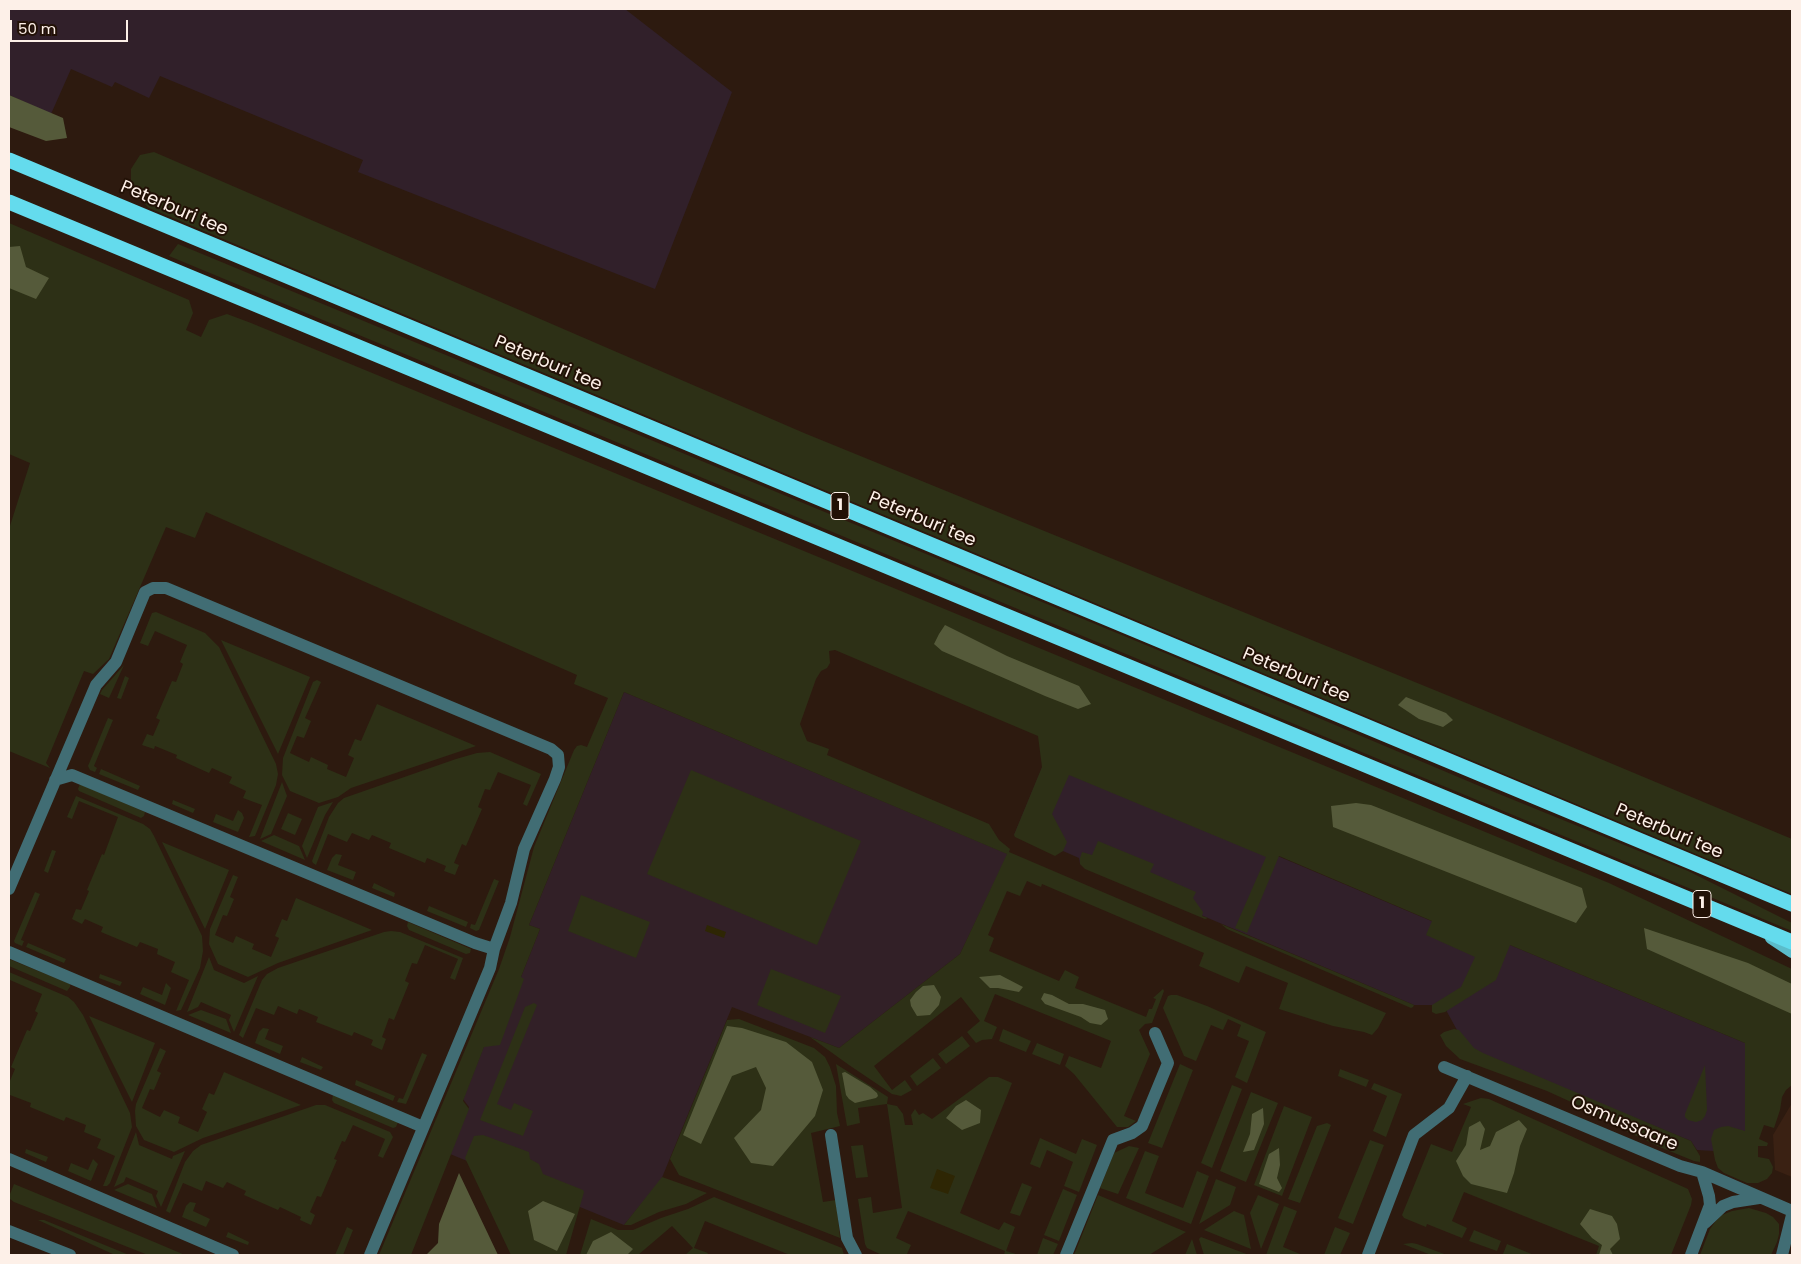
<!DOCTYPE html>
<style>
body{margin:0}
#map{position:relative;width:1801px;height:1264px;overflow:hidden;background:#2d1a0f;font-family:Poppins,sans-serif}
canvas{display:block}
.frame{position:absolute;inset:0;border:10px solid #fdf0e8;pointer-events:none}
.scale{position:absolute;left:10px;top:20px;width:118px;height:22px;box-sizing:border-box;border:2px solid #fdf0e8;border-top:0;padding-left:6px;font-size:15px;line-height:18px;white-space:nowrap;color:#fdf0e8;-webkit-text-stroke:4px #221106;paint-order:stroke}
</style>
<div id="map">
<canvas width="1801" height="1264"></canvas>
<div class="frame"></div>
<div class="scale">50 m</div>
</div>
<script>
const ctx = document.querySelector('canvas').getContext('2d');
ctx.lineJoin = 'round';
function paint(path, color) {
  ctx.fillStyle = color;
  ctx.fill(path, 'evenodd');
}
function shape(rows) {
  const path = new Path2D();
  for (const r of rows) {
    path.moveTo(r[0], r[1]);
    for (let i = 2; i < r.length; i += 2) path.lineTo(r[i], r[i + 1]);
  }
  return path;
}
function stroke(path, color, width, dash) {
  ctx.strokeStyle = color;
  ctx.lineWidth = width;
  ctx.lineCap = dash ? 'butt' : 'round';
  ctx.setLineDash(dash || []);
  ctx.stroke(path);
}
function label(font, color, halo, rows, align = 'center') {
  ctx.font = font + ' Poppins,sans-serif';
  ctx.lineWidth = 4;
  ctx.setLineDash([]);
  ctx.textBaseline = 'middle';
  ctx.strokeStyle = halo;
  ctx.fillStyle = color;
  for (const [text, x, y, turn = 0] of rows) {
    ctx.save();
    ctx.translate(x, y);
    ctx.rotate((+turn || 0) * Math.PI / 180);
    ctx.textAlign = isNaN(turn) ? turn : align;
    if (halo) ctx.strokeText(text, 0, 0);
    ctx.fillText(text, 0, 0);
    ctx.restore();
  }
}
const built = shape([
 [1792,1103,1792,1177,1775,1170,1773,1135]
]);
const industrial = shape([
 [9,9,625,9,732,92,655,289,358,172,363,160,160,76,149,98,115,82,112,87,71,69,51,114,9,95],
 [1046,758,1488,945,1510,945,1745,1043,1745,1163,1714,1151,1697,1150,1691,1141,1480,1054,1463,1041,1446,1010,1432,1005,1414,1005,1080,864,1079,858,1063,851,1057,854,1014,835]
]);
const education = shape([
 [624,692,1008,854,960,954,839,1048,732,1007,661,1180,624,1225,450,1154,469,1107,463,1099,484,1046,494,1045,540,929,529,925]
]);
const green = shape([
 [154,152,804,433,1481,709,1792,839,1792,894,149,208,137,197,131,184,131,169,140,155],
 [9,223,189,300,193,313,186,330,201,337,209,320,227,314,251,323,1609,883,1792,969,1792,1085,1786,1090,1782,1097,1780,1110,1774,1128,1764,1125,1759,1139,1768,1143,1767,1146,1758,1146,1758,1157,1769,1159,1773,1167,1772,1173,1767,1179,1758,1183,1747,1183,1724,1173,1718,1168,1715,1160,1711,1139,1714,1130,1721,1127,1728,1126,1745,1131,1745,1043,1510,945,1496,980,1445,1012,1436,1014,1432,1012,1432,1005,1461,987,1475,957,1426,935,1432,921,1279,856,1247,933,1235,928,1266,857,1069,775,1052,814,1067,842,1063,851,1055,856,1015,837,1014,835,1042,767,1038,736,835,650,829,651,830,663,827,668,821,671,816,679,800,724,807,741,829,749,827,755,989,824,999,840,1010,849,1009,852,1386,1013,1378,1028,1372,1035,1364,1032,1333,1026,1279,1009,1288,983,1246,966,1239,983,1199,966,1204,953,1042,884,1041,887,1027,881,1020,896,1007,891,988,935,994,938,989,951,1059,981,1065,970,1079,977,1075,988,1146,1017,1149,1009,1152,1009,1156,999,1153,998,1163,989,1164,991,1152,1023,1145,1024,1139,1030,1150,1054,1124,1116,1136,1121,1128,1127,1117,1127,1074,1074,1065,1066,1069,1056,1101,1068,1111,1041,995,994,984,1021,997,1027,992,1039,982,1040,976,1043,967,1032,980,1021,961,997,874,1066,892,1090,905,1080,912,1090,901,1096,892,1094,849,1065,810,1037,839,1048,960,954,1007,854,624,692,529,925,540,929,521,977,524,979,500,1045,484,1047,463,1101,469,1109,411,1255,379,1255,499,969,510,937,534,847,574,750,577,746,581,745,587,747,608,698,574,684,577,675,206,512,195,538,166,527,109,659,93,674,84,671,46,763,50,768,9,751,9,529,30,463,9,454],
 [178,244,1165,653,1477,785,1688,871,1792,923,1792,931,169,256],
 [156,612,205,633,219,647,276,764,278,774,276,785,255,836,249,837,262,805,243,798,246,791,229,783,232,777,212,768,209,773,176,758,177,755,155,746,154,749,142,745,147,734,153,736,160,720,156,718,172,681,176,682,183,664,180,662,187,645,155,631,148,646,140,643,152,613],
 [221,640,310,677,278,754],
 [124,665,109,698,100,694,102,690],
 [125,676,129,678,121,699,117,698],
 [317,680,321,682,305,718,311,721,304,738,297,736,290,753,309,762,311,757,328,765,327,769,346,777,354,758,348,755,355,739,361,741,377,704,476,746,351,788,338,797,319,803,290,791,282,775,283,758,313,682],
 [108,718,113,720,94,766,97,768,95,772,90,770,88,766],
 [490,752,541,774,527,806,523,804,531,785,498,772,490,790,485,789,478,807,482,809,466,846,462,844,454,863,459,865,455,875,444,871,446,866,427,858,425,863,389,848,391,843,372,835,369,840,352,833,347,842,328,834,316,865,313,863,312,861,329,817,338,803,344,798,456,759,477,753],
 [101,769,140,786,138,790,99,774],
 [691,770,861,841,817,945,647,874],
 [282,782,287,796,271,834,260,839],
 [80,784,145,812,144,816,141,818,79,791,78,789],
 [76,796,143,824,150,829,154,836,202,936,203,951,200,968,181,1010,176,1011,189,980,171,972,175,962,157,954,158,949,140,942,137,947,101,932,103,927,85,919,82,924,72,919,76,909,81,910,89,891,87,890,102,854,104,855,118,817,79,801,72,819,67,817],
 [173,800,195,809,193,813,172,804],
 [333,802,325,815,307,858,302,846,318,807],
 [238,810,242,813,244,818,238,832,213,822,216,814,233,821],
 [288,813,302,819,295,835,281,829],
 [274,835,299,846,305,860,261,841],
 [1098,841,1154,864,1150,872,1196,892,1193,898,1203,912,1202,916,1208,918,1205,919,1085,869,1080,864,1080,858,1082,852,1092,855],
 [162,842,229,870,205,929],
 [52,850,56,851,48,873,44,871],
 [336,854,342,855,338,865,356,872,353,880,327,870,332,858],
 [233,875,238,877,230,897,234,899,227,916,223,915,215,935,233,943,236,936,254,944,252,949,271,957,279,938,275,936,282,919,287,921,296,898,372,930,278,963,248,977,218,964,209,944,210,929],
 [494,879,499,881,479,930,476,931,470,928,471,924,475,925],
 [374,883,395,893,394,897,372,888],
 [35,892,40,894,21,940,24,941,22,946,15,943,14,941],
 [581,895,650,922,636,958,568,931],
 [429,906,468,922,466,927,427,911],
 [408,922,471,949,470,953,466,954,409,930,407,926],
 [1221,924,1414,1005,1413,1007,1411,1008,1227,929],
 [391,931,400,932,463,958,455,980,450,978,458,959,425,945,417,964,412,963,405,981,409,983,394,1020,389,1018,382,1037,386,1039,382,1050,371,1045,373,1040,354,1032,352,1036,316,1022,318,1017,299,1009,297,1014,278,1006,274,1015,256,1008,243,1038,239,1035,262,980,267,974,278,968,384,932],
 [28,943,66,959,64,963,26,947],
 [209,957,214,970,244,983,258,976,234,1032,229,1020,231,1015,201,1002,198,1007,187,1012],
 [9,959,70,984,70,987,67,991,9,966],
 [771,969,841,996,825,1033,757,1005],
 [9,972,68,997,74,1002,83,1015,130,1113,132,1127,110,1183,107,1186,103,1186,115,1156,97,1148,101,1139,84,1132,86,1125,66,1117,64,1121,30,1107,31,1103,10,1095,9,1097,9,1083,15,1069,11,1067,27,1030,30,1031,38,1013,35,1011,42,994,10,980,9,981],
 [100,974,122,982,120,986,99,978],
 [166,983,171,988,165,1005,140,994,143,987,162,995],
 [1171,995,1177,995,1207,1006,1266,1032,1247,1083,1235,1077,1249,1041,1237,1036,1241,1025,1228,1019,1223,1030,1211,1025,1196,1061,1184,1056,1163,1008,1168,996],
 [534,1003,537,1005,497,1104,511,1110,514,1103,533,1111,523,1136,480,1120,525,1007],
 [201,1010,226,1019,231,1033,188,1015],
 [89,1016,155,1043,132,1102],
 [739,1019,814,1048,825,1057,830,1067,836,1086,837,1113,840,1126,811,1133,823,1202,836,1200,840,1238,679,1175,670,1159,727,1020],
 [263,1028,269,1029,265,1039,283,1046,280,1054,255,1043,259,1032],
 [1003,1029,1031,1041,1026,1052,999,1041],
 [1454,1029,1459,1030,1474,1048,1483,1053,1691,1141,1700,1156,1700,1162,1694,1161,1662,1148,1624,1130,1593,1112,1547,1091,1460,1059,1446,1046,1440,1035,1444,1032],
 [962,1036,970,1046,946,1064,938,1054],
 [1037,1043,1064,1054,1060,1065,1032,1054],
 [160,1048,166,1051,157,1071,161,1073,154,1090,150,1089,142,1108,160,1117,164,1110,180,1117,178,1123,198,1132,207,1112,202,1109,209,1093,214,1095,224,1072,301,1105,203,1138,174,1152,144,1140,136,1126,135,1111,136,1104],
 [422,1053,427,1055,406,1104,397,1102,399,1098,403,1099],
 [302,1057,323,1067,321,1070,300,1062],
 [933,1058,941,1068,917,1086,910,1076],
 [836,1064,888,1097,887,1104,897,1106,903,1114,905,1125,913,1125,911,1115,915,1109,919,1115,923,1113,932,1119,989,1077,998,1077,1012,1083,960,1213,999,1230,1004,1222,1015,1227,1006,1251,1019,1255,1004,1255,1005,1251,908,1211,896,1238,911,1245,907,1254,909,1255,882,1255,867,1248,865,1244,858,1199,871,1197,873,1213,902,1208,887,1104,858,1108,860,1123,847,1126],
 [1180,1064,1193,1070,1162,1148,1148,1143],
 [1705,1065,1707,1110,1705,1116,1702,1120,1696,1122,1688,1120,1685,1117,1685,1114],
 [1340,1069,1369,1080,1366,1087,1338,1076],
 [356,1080,395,1096,393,1101,355,1085],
 [1374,1083,1402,1094,1386,1137,1373,1131,1387,1096,1371,1089],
 [1232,1085,1242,1089,1212,1168,1201,1163],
 [1251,1092,1278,1103,1246,1182,1220,1171],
 [333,1095,398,1122,396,1127,393,1128,334,1103,332,1100],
 [1481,1098,1489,1099,1509,1108,1688,1189,1692,1199,1691,1205,1671,1255,1596,1255,1599,1246,1464,1192,1452,1221,1467,1228,1462,1238,1427,1224,1426,1227,1404,1218,1402,1215,1431,1144,1452,1152,1471,1107,1463,1104],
 [316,1105,325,1105,390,1132,393,1137,383,1158,378,1156,385,1139,353,1125,345,1142,342,1141,334,1159,337,1160,321,1197,317,1196,310,1212,315,1215,311,1225,300,1220,301,1217,280,1207,278,1210,244,1195,246,1191,227,1182,223,1188,206,1181,202,1191,183,1183,170,1213,166,1211,185,1162,193,1151,201,1145],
 [1284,1106,1312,1117,1282,1196,1254,1185],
 [1327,1123,1331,1125,1300,1203,1288,1199,1317,1126],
 [136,1132,139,1145,172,1159,173,1156,185,1151,161,1207,156,1196,158,1191,126,1177,124,1182,114,1187],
 [483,1135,529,1152,530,1159,539,1164,543,1174,583,1190,584,1192,566,1255,511,1255,465,1158,474,1136],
 [1040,1138,1076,1154,1082,1139,1097,1145,1079,1192,1064,1186,1073,1162,1047,1150,1040,1168,1030,1164],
 [1370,1140,1384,1145,1353,1224,1338,1218],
 [863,1145,868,1177,856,1178,851,1146],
 [1129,1146,1139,1148,1118,1194,1100,1188,1114,1153],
 [26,1149,48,1157,46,1162,25,1153],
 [1145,1151,1159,1156,1145,1193,1183,1208,1197,1171,1209,1176,1191,1224,1126,1198],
 [93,1159,98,1164,91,1181,68,1171,71,1163,88,1170],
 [662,1177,707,1193,686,1204,659,1212,631,1225,624,1225],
 [1216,1179,1236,1187,1230,1205,1199,1224],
 [1022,1183,1032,1187,1020,1216,1010,1213],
 [14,1184,140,1236,185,1255,148,1255,14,1202,10,1199,10,1194],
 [128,1184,152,1194,157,1208,114,1190],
 [1063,1189,1077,1195,1059,1241,1044,1235],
 [1098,1195,1186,1232,1149,1255,1074,1255],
 [1258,1195,1279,1204,1261,1249,1250,1213],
 [714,1197,842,1248,844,1255,790,1255,705,1221,694,1248,708,1253,707,1255,685,1255,693,1248,672,1226,638,1255,580,1255,591,1219,618,1230,633,1230,661,1218,688,1209],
 [190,1202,196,1203,193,1211,210,1219,206,1227,182,1217,186,1206],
 [1284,1206,1297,1211,1283,1247,1300,1254,1267,1255,1266,1255],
 [1749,1208,1766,1213,1773,1217,1779,1224,1779,1234,1777,1242,1771,1255,1700,1255,1710,1229,1716,1221,1722,1215,1732,1211],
 [1234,1211,1244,1215,1251,1249,1204,1230],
 [38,1220,44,1220,129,1255,115,1255],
 [347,1227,353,1230,343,1255,335,1255],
 [1335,1227,1350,1233,1340,1255,1324,1255],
 [1474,1230,1501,1241,1497,1251,1469,1241],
 [228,1232,249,1242,248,1245,226,1237],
 [1201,1237,1249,1255,1204,1255,1199,1239],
 [1043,1238,1058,1244,1053,1255,1037,1255],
 [1192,1239,1197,1255,1185,1255],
 [1412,1243,1417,1244,1447,1255,1431,1255,1403,1244],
 [1507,1244,1534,1255,1507,1255,1503,1254]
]);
const forest = shape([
 [9,95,63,118,67,138,46,141,9,127],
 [20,246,26,267,49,278,36,299,9,288,9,247],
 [945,625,1007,656,1079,686,1091,704,1078,709,1045,696,942,651,934,644,939,634],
 [1406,697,1446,713,1453,720,1443,727,1419,719,1398,705],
 [1356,803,1371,805,1582,888,1587,907,1576,923,1333,827,1331,806],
 [1644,928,1748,963,1792,984,1792,1014,1647,949],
 [1000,975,1023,987,1019,992,998,988,990,988,979,977],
 [934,985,941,997,939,1005,930,1015,917,1016,911,1006,910,1000,916,992,923,986],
 [1044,993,1052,995,1069,1004,1083,1004,1105,1010,1108,1019,1101,1025,1090,1023,1081,1017,1045,1004,1041,999],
 [727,1026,742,1028,786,1042,812,1062,823,1090,815,1116,773,1166,751,1163,734,1138,761,1110,766,1088,756,1067,732,1076,701,1144,683,1135],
 [845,1072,870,1087,877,1093,878,1096,876,1098,855,1103,849,1099,846,1095,842,1073],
 [966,1100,981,1110,980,1123,962,1130,946,1118,956,1106],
 [1263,1108,1264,1124,1254,1150,1243,1152,1250,1134,1252,1114],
 [1519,1120,1527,1129,1520,1146,1514,1173,1507,1193,1471,1184,1463,1176,1456,1161,1466,1145,1469,1127,1480,1121,1485,1129,1480,1150,1490,1146,1496,1132],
 [1279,1148,1280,1165,1277,1178,1282,1188,1279,1192,1259,1184,1269,1154],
 [459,1173,498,1255,426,1255,438,1243,439,1224],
 [543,1201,575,1214,557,1251,534,1240,528,1211],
 [1590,1209,1612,1216,1617,1224,1620,1239,1610,1249,1613,1255,1599,1255,1602,1245,1592,1238,1580,1224],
 [611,1232,633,1249,627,1255,586,1255,593,1241]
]);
const sand = shape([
 [707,925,726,932,724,938,705,931],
 [937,1169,955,1176,948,1194,930,1188]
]);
const minor = shape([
 [55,780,72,775,475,943,494,949,490,968,370,1255],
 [9,889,96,685,116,662,145,592,153,588,166,588,551,749,558,755,559,767,555,779,524,849,511,903,494,949],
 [9,952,423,1127],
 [1444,1067,1680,1166,1702,1172,1792,1211],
 [831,1135,847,1238,856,1255],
 [9,1159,233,1255],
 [1705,1223,1723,1206,1733,1202,1759,1198],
 [9,1231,70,1255],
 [1066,1255,1113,1140,1132,1133,1142,1126,1168,1063,1155,1033],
 [1368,1255,1414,1135,1449,1108,1467,1076],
 [1691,1255,1710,1205,1709,1196,1702,1172],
 [1782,1255,1792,1215]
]);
const major = shape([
 [1771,938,1792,952]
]);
const highway = shape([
 [9,160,1792,904],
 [9,202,1792,942]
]);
const shields = [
 [840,506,18],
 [1702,904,18]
];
const shieldNames = [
 ["1",840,506],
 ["1",1702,904]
];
const streetNames = [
 ["Peterburi tee",174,209,23],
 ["Peterburi tee",548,364,23],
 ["Peterburi tee",922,520,23],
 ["Peterburi tee",1296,676,23],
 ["Peterburi tee",1669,832,23],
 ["Osmussaare",1624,1124,23]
];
paint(built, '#3a2113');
paint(industrial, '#31202a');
paint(education, '#322027');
paint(green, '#2d3016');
paint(forest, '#555a3a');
paint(sand, '#2e2604');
stroke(minor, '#416d74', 12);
stroke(major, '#5bbcca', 12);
stroke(highway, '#64dbed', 15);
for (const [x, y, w] of shields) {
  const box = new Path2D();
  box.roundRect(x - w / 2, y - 13.5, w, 27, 4);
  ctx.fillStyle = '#221106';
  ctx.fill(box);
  stroke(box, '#fdf0e8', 1);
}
label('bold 16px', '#fdf0e8', null, shieldNames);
label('18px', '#fdf0e8', '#221106', streetNames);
</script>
